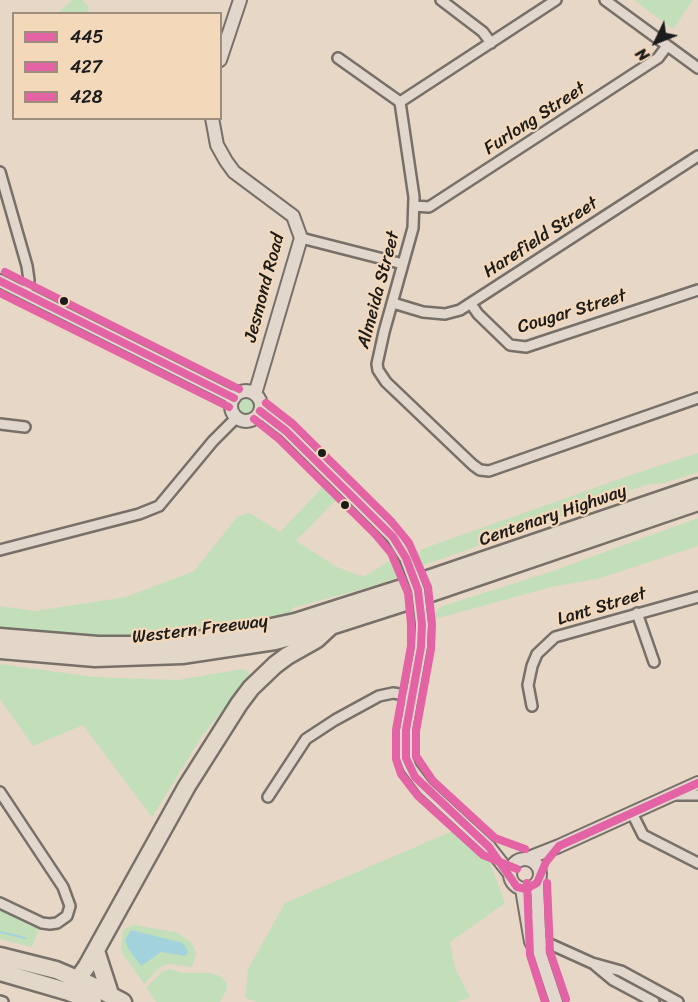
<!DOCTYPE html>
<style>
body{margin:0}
#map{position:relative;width:698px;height:1002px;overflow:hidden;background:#e6d7c7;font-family:Sriracha,sans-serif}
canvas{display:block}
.legend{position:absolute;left:12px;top:12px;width:210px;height:108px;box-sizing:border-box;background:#f3d8ba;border:2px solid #9d8d7b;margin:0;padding:8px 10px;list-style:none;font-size:18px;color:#1c1c1c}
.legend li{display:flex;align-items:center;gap:12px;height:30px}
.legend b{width:30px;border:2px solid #9d8d7b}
.north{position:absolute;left:626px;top:12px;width:60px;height:60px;-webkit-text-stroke:4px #f3d8ba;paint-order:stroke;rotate:227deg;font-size:16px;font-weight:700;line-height:24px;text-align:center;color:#1c1c1c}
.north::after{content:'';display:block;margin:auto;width:21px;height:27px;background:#1c1c1c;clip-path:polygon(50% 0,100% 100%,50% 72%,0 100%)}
</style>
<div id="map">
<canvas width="698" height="1002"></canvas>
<ul class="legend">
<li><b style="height:8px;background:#e463a4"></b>445</li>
<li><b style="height:8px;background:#e463a4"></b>427</li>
<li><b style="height:8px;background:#e463a4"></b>428</li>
</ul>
<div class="north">N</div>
</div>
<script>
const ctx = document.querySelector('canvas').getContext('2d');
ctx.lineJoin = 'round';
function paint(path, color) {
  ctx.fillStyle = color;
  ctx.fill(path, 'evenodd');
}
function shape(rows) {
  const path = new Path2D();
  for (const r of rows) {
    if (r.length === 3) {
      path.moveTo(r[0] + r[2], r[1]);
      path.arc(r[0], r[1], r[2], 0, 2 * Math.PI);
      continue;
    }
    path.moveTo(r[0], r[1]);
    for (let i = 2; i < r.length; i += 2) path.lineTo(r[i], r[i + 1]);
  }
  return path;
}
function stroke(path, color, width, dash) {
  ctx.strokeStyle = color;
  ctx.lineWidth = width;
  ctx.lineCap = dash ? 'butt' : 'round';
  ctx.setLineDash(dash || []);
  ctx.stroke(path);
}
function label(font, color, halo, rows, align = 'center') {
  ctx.font = font + ' Sriracha,sans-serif';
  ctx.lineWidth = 4.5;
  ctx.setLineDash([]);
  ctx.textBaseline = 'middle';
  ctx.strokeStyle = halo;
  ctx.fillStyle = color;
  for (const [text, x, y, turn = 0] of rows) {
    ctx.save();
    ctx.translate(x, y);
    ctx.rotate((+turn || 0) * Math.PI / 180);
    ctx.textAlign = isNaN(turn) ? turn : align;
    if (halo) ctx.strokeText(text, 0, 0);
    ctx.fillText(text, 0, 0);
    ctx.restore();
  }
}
const green = shape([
 [72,0,82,0,89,7,88,12,86,13,58,13],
 [634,0,693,0,673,29],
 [245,405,9],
 [698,453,698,472,664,483,647,485,599,500,580,510,421,566,418,554,422,549,634,474],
 [321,483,339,501,334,502,296,541,337,567,358,575,365,576,394,558,402,576,373,586,292,608,291,615,211,629,109,637,37,633,0,628,0,606,35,611,126,597,194,571,238,516,250,513,280,532,321,489],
 [698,518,698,546,597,579,551,587,435,619,433,616,439,608,446,605,553,571],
 [0,664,94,677,178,680,243,669,248,671,250,675,202,736,152,817,83,725,33,746,0,699],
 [455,830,489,861,505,903,450,942,455,968,470,997,458,1002,257,1002,245,998,248,969,285,903],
 [0,906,41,924,32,947,0,939],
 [133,925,176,932,191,942,196,954,192,967,169,964,160,967,144,984,121,951,123,930],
 [170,969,182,973,210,973,220,976,227,983,227,989,220,1002,156,1002,146,987,163,971]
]);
const water = shape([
 [131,930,183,943,188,951,186,956,161,952,141,966,128,948,125,940]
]);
const stream = shape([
 [0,932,25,938]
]);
const street = shape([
 [441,0,483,32,491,43],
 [605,0,698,68],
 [338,58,400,102,414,197,413,228,384,332,377,364,378,370,386,382,473,465,480,470,489,471,698,398],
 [400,102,556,0],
 [0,172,27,266,29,280,26,294],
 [414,206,429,207,658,58,667,46],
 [301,238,403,264],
 [393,303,423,312,445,314,460,310,698,156],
 [471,304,478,314,510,345,526,347,698,290],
 [0,424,25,427],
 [0,550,139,514,159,506,213,441,237,417],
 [637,613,654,662],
 [532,706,528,685,532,666,537,654,555,637,698,597],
 [0,792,63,887,70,906,67,916,57,923,50,924,42,923,0,903],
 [676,795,698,795],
 [268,797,306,739,335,720,379,696,393,693,412,696],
 [632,813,643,835,698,863],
 [535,941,541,940,592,963,621,971,678,1002],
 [595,965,613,980,654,1002],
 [0,1001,3,1002]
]);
const secondary = shape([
 [220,60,240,0],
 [212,118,217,145,226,161,234,172,293,216,301,238,255,394],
 [0,281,234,398],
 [246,406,15],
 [260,411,286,431,384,528,393,537,406,558],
 [422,624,421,647,406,730,406,758,410,768,425,788,489,847,510,874],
 [525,874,15],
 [526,859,559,846,698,783],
 [537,883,540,954],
 [522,889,531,942,540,954,556,1002]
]);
const highway = shape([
 [422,581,698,487],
 [425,595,698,502],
 [0,637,98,645,136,645,205,639,234,635,295,622,408,586],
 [0,650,95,658,182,655,275,641,331,626,412,600],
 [96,951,110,994],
 [0,956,56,970,89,984,123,1002],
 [0,972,69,992,93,1002],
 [69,992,87,966,187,786,239,704,251,688,275,665,287,656,317,639,331,626]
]);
const secondaryBridge = shape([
 [406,558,418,590,422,624]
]);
const bus1 = shape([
 [0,281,234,398],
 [260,411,286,431,393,537,406,558,418,590,422,624,421,647,406,730,406,758,415,777,489,847,517,887,526,889,537,883,546,862,559,846,698,783]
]);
const bus2 = shape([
 [0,293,229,407],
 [254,419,279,439,376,535,391,553,408,593,411,624,411,646,396,730,396,759,401,774,418,796,483,855,517,869],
 [527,883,530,955,545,1002]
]);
const bus3 = shape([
 [5,272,239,389],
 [266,403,293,424,391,521,409,543,428,587,432,624,431,649,416,731,416,756,433,781,495,838,525,849],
 [547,883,550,952,566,999]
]);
const markers = [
 [64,301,5,"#1c1c1c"],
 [322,453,5,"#1c1c1c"],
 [345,505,5,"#1c1c1c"]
];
const streetNames = [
 ["Furlong Street",535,119,-33],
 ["Harefield Street",541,238,-33],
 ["Jesmond Road",265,288,-75],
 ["Almeida Street",379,290,-75],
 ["Cougar Street",572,312,-17],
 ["Centenary Highway",553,516,-19],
 ["Lant Street",602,607,-17],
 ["Western Freeway",200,630,-7]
];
paint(green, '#c3dfba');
paint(water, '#a2d3dc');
stroke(stream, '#a2d3dc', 2);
stroke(street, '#777069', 14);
stroke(secondary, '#777069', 16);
stroke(highway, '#777069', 21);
stroke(street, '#e1d7cc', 9);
stroke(secondary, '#e1d7cc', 12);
stroke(highway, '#e2d7c9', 16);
stroke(secondaryBridge, '#777069', 16, []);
stroke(secondaryBridge, '#e1d7cc', 12);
stroke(bus1, '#e463a4', 8);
stroke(bus2, '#e463a4', 8);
stroke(bus3, '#e463a4', 8);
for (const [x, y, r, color] of markers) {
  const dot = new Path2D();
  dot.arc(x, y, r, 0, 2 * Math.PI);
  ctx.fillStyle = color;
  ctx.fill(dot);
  stroke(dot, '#f3d8ba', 2);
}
label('18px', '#1c1c1c', '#f3d8ba', streetNames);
</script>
